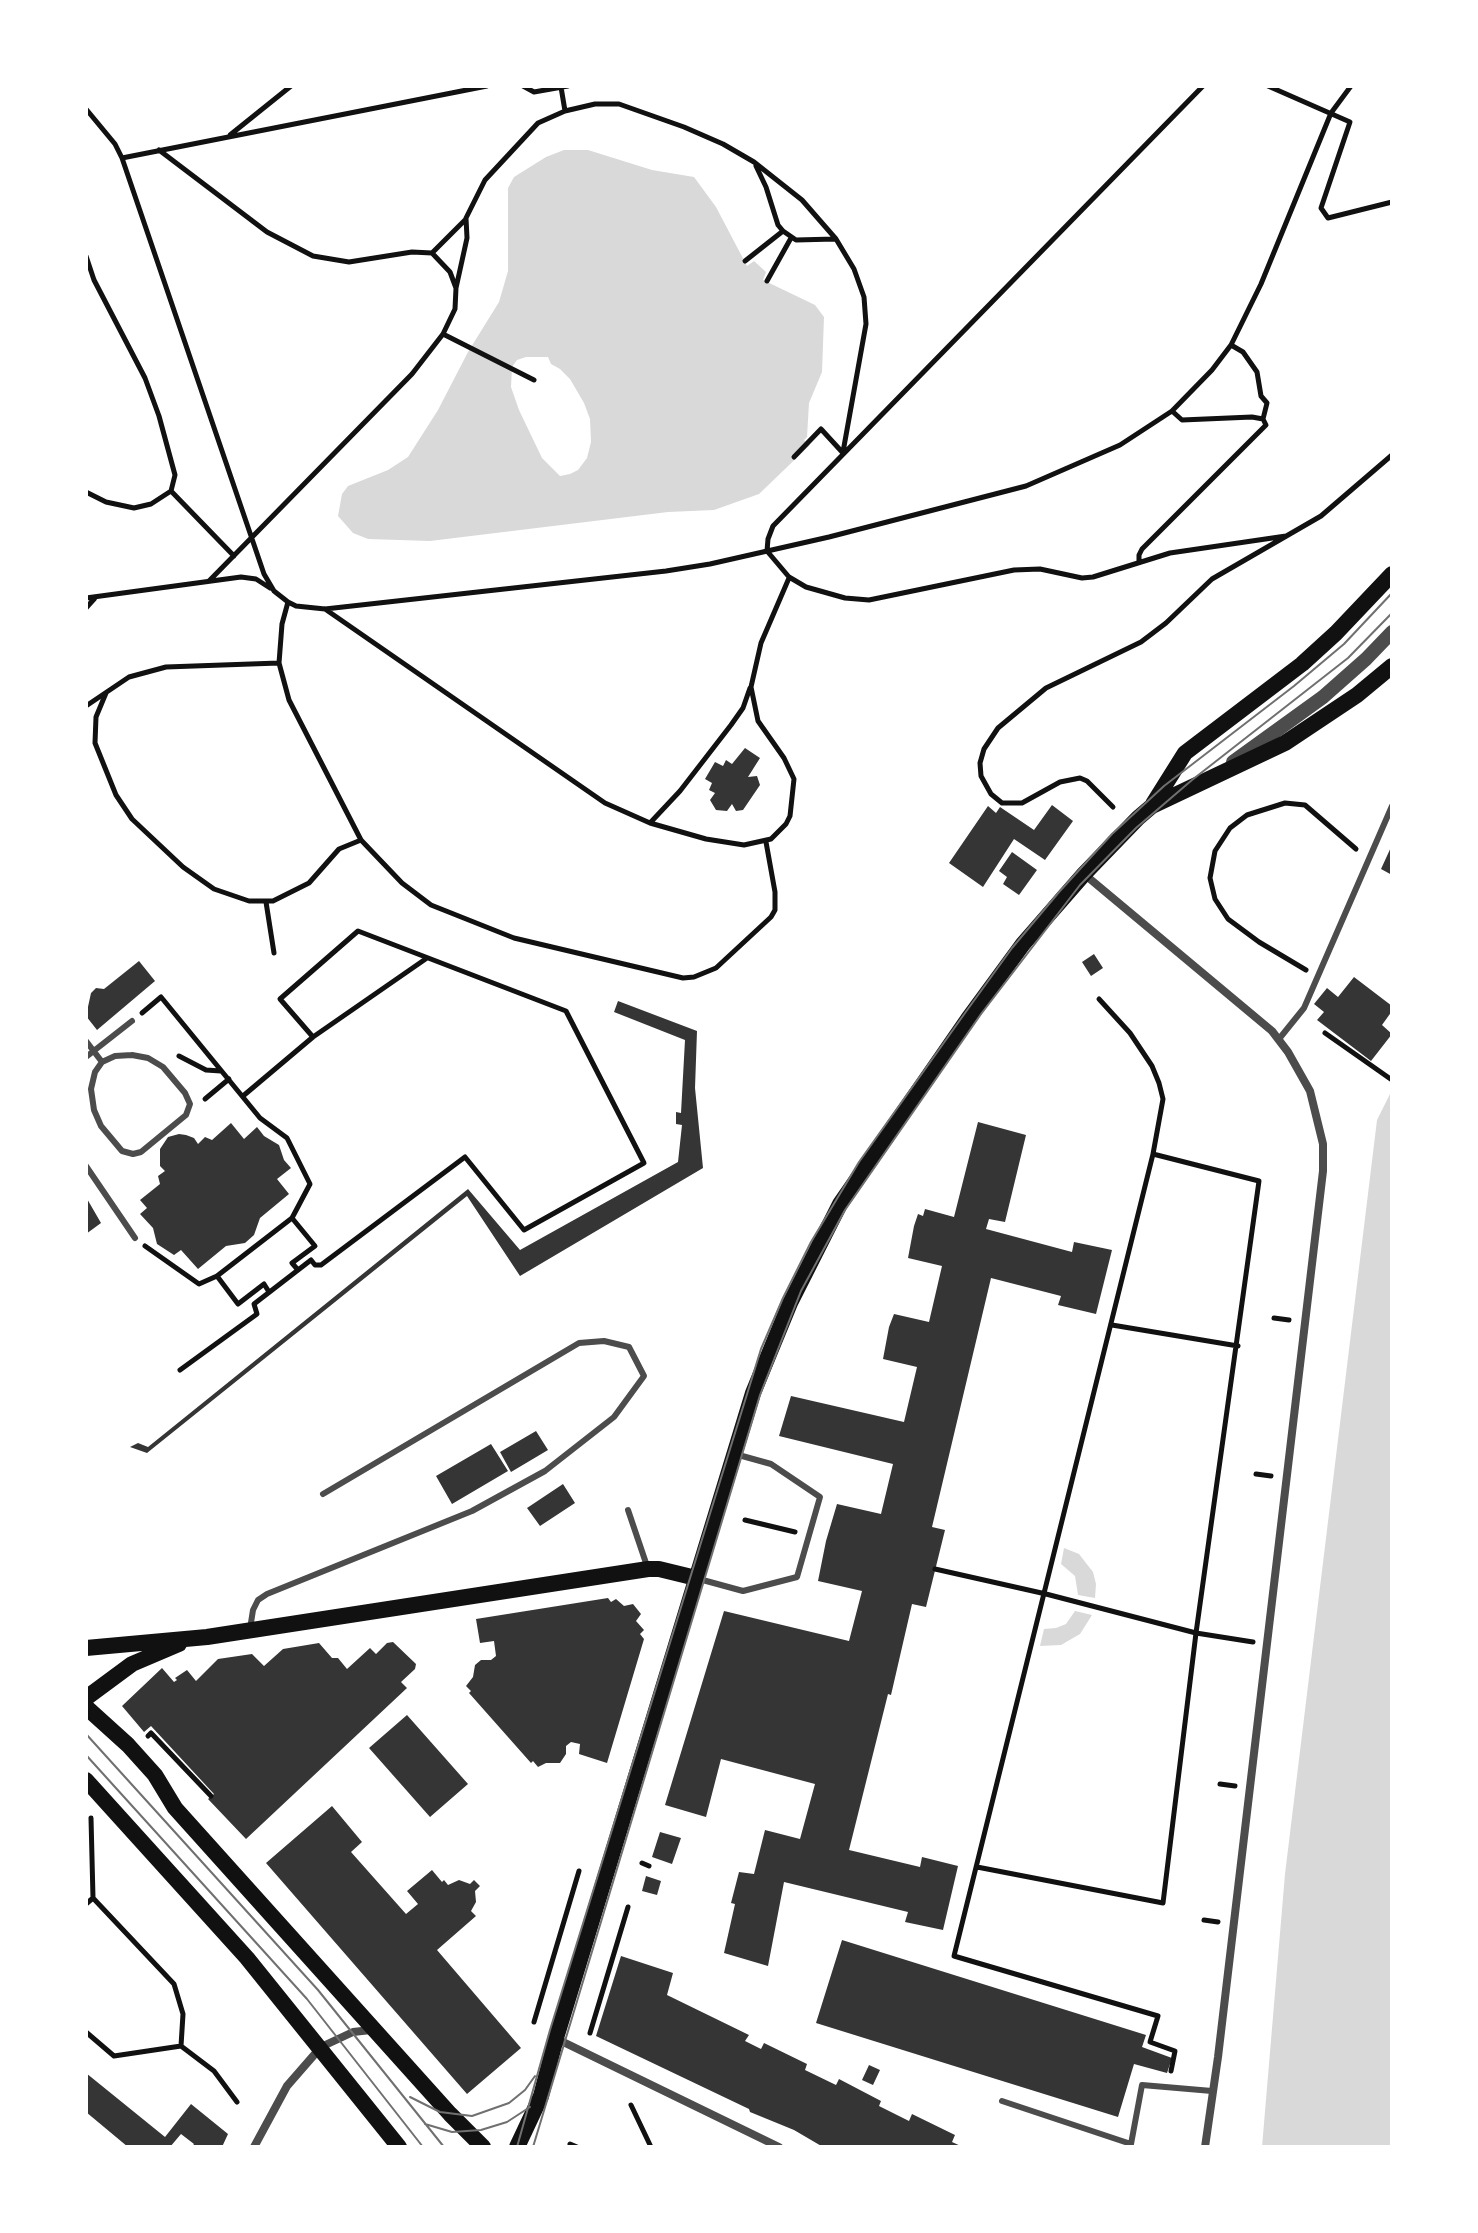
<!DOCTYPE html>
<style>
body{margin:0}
#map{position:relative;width:1478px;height:2233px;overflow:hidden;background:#fff;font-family:"Golos Text",sans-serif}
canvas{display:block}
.frame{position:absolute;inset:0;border:88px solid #fff;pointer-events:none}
</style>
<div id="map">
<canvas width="1478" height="2233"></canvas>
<div class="frame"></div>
</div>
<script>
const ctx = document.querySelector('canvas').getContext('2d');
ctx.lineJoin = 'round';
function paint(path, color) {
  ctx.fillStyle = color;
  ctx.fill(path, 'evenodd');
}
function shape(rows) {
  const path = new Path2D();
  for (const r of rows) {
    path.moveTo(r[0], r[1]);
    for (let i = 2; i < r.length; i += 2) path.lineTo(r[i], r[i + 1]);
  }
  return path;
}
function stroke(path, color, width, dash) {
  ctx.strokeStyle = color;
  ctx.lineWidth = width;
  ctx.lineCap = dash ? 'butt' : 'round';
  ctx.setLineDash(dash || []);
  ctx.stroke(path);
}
const water = shape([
 [564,150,588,150,652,170,694,177,716,207,747,266,754,261,766,272,763,280,815,305,824,317,822,372,809,403,807,437,804,440,810,445,759,494,714,510,668,512,430,541,368,539,353,533,338,516,342,494,348,486,388,470,408,457,438,410,468,352,499,302,508,271,508,188,514,177,546,157],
 [526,357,548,357,551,364,560,369,570,379,584,403,590,419,591,442,587,458,578,470,570,474,560,476,542,458,519,410,511,387,512,367,517,360],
 [1392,1090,1392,2147,1262,2147,1285,1874,1377,1120],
 [1064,1548,1079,1554,1093,1572,1096,1584,1095,1598,1078,1595,1075,1576,1061,1564],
 [1075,1611,1092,1615,1080,1634,1061,1645,1040,1646,1044,1629,1056,1628,1066,1624]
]);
const building = shape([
 [745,748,760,758,748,777,757,776,760,785,743,810,736,811,732,804,727,811,716,810,710,800,715,793,709,790,712,783,705,779,715,762,723,766,726,760,732,764],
 [1052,805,1073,821,1045,860,1014,839,983,887,949,863,988,806,996,813,1000,807,1034,830],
 [1392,845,1392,875,1381,869],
 [1012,852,1037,870,1019,895,1003,884,1007,877,999,871],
 [1094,954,1103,968,1091,976,1082,962],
 [139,961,155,981,97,1030,86,1016,91,993,96,988,104,989],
 [1354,977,1392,1006,1392,1011,1382,1025,1392,1034,1371,1061,1317,1020,1324,1012,1314,1004,1327,988,1338,997],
 [618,1001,697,1031,695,1088,703,1168,520,1276,467,1196,147,1453,130,1447,138,1443,148,1447,468,1189,520,1250,678,1162,682,1125,676,1124,676,1112,681,1113,685,1040,614,1012],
 [978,1122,1026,1135,1005,1222,989,1219,986,1229,1072,1252,1074,1242,1112,1250,1096,1314,1058,1305,1061,1296,991,1278,932,1527,945,1530,926,1607,912,1604,891,1695,888,1694,849,1850,920,1867,922,1857,958,1866,943,1930,905,1922,908,1912,784,1882,768,1966,724,1953,735,1904,731,1903,739,1872,754,1874,765,1830,800,1839,815,1784,721,1759,706,1817,665,1805,724,1611,849,1641,862,1591,818,1581,826,1541,837,1504,881,1514,893,1464,779,1436,791,1396,904,1422,917,1367,883,1359,889,1327,894,1314,929,1322,942,1266,908,1258,914,1226,918,1214,923,1216,925,1209,954,1217],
 [231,1123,244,1139,257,1127,264,1136,279,1145,284,1160,291,1168,277,1179,289,1194,260,1218,254,1235,245,1243,226,1246,198,1269,181,1250,174,1255,157,1244,153,1228,140,1214,147,1208,140,1200,160,1184,158,1176,165,1171,160,1166,160,1149,168,1137,179,1134,186,1135,194,1138,198,1144,205,1137,212,1140],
 [86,1197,101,1223,86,1234],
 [536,1431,548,1450,511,1472,500,1452],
 [491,1444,508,1471,452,1504,436,1476],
 [563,1484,575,1503,540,1526,527,1508],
 [608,1598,611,1602,616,1599,624,1606,633,1604,641,1614,636,1621,644,1630,640,1634,644,1639,607,1763,579,1754,580,1744,571,1742,566,1746,566,1754,560,1763,546,1763,538,1767,533,1761,531,1763,469,1693,471,1691,466,1686,473,1677,475,1665,481,1660,491,1660,496,1656,494,1641,480,1643,476,1619],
 [393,1642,416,1664,415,1669,401,1682,407,1688,246,1839,208,1799,214,1794,151,1726,144,1732,122,1706,162,1668,174,1682,177,1680,175,1678,187,1670,196,1681,218,1659,252,1654,264,1666,283,1649,319,1643,332,1658,338,1658,347,1669,370,1648,376,1654,387,1643],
 [407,1715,468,1784,430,1817,369,1748],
 [332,1806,362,1842,351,1852,406,1914,418,1904,407,1891,432,1870,442,1882,444,1880,448,1885,459,1880,470,1884,474,1880,480,1886,475,1891,476,1902,471,1911,476,1916,437,1950,521,2048,467,2094,266,1863],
 [660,1832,681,1838,672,1864,652,1857],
 [646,1876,661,1881,657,1895,642,1891],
 [842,1940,1146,2035,1142,2047,1172,2058,1167,2073,1134,2064,1118,2117,816,2023],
 [621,1956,673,1973,667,1995,749,2035,745,2041,761,2049,764,2043,807,2064,805,2070,836,2085,839,2079,881,2101,879,2106,909,2121,912,2114,955,2135,952,2142,963,2147,823,2147,794,2130,750,2112,749,2109,596,2036],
 [869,2065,880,2070,873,2085,862,2080],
 [86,2073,165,2137,191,2104,228,2134,222,2147,192,2147,194,2144,181,2134,170,2147,128,2147,86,2112]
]);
const path = shape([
 [523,86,534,92,568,86],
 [1203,86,773,526,768,539,767,551,789,577,806,587,845,598,869,600,1014,570,1040,569,1082,578,1093,577,1170,553,1286,536],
 [1268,86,1350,122,1321,208,1328,218,1392,202],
 [561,87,565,111],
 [86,109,115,144,122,158,264,574,274,591,288,602,296,606,325,609,666,571,710,564,829,537,1026,486,1120,445,1172,411,1212,370,1231,345,1261,284,1331,113,1351,86],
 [230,135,291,86],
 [159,150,267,232,313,256,349,262,412,252,432,253,450,272,456,288,455,309,443,334,412,374,209,581],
 [122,158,487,86],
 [756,166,766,187,778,225,783,231,796,240,835,239],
 [432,253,466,219],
 [86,256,94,280,145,378,159,416,175,475,171,491],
 [745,261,783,231],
 [767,281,791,238],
 [456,288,467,238,466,218,485,180,538,123,565,111,595,104,619,104,684,127,723,144,754,162,802,200,836,239,854,269,864,297,866,324,843,452],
 [443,334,534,380],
 [1231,345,1243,352,1257,372,1261,396,1267,403,1263,419],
 [794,457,821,429,843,453],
 [86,492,106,502,134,508,151,504,171,491,234,556],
 [1139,562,1139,555,1142,549,1266,425,1263,419,1252,417,1182,420,1172,411],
 [86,598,241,577,256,579,270,588],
 [288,602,282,624,279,663,289,700,361,840,402,883,431,905,514,938,683,978,694,977,716,968,771,917,775,910,775,892,766,842],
 [86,608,95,598],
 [325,609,605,803,650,823,706,839,744,845,771,839,786,824,790,816,794,779,784,758,758,721,751,687,761,643,789,578],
 [106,693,96,717,95,743,116,795,132,819,183,867,214,889,249,901,273,901,309,883,339,849,361,840],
 [86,706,129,677,166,667,279,663],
 [1113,807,1087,781,1080,778,1060,782,1022,803,1002,803,991,794,981,776,980,763,984,749,998,728,1046,688,1141,642,1166,623,1212,579,1321,516,1392,455],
 [650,823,680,791,731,725,743,708,750,688],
 [266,902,274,953],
 [1306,970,1259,942,1228,919,1215,899,1210,878,1215,851,1230,828,1247,815,1285,803,1305,805,1356,849],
 [142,1013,161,997,260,1118,287,1138,310,1184,292,1218,217,1276,199,1284,145,1246],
 [1325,1033,1392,1080],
 [313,1037,427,958],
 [179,1056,206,1070,221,1071],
 [205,1099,229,1079],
 [1153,1154,954,1956,1158,2016,1150,2042,1175,2051,1171,2071],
 [292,1218,315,1246,292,1263,298,1270],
 [217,1276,238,1304,264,1284,269,1292],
 [1274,1318,1289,1320],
 [1112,1325,1238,1346],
 [180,1370,257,1314,254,1304,311,1260,315,1265,321,1265,465,1157,524,1230,644,1163,566,1011,358,931,280,999,313,1037,243,1096],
 [1256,1474,1271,1476],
 [745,1520,795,1532],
 [935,1569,1046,1594,1196,1633,1253,1642],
 [148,1736,151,1733,211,1796],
 [1220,1784,1235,1786],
 [91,1818,93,1898,174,1984,183,2014,181,2046,214,2071,237,2102],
 [642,1863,649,1866],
 [977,1867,1163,1903,1196,1633,1259,1181,1153,1154,1163,1099,1159,1083,1152,1066,1130,1033,1099,999],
 [86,1904,93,1898],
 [1204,1920,1218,1922],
 [534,2022,579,1871],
 [86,2032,114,2056,181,2046],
 [590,2033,628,1907],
 [631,2105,651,2147],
 [570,2144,577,2147]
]);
const service = shape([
 [1279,1039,1304,1008,1392,806],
 [86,1041,102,1062],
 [132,1055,148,1058,163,1067,185,1093,190,1104,186,1115,141,1152,133,1154,122,1151,101,1126,94,1110,91,1089,95,1072,102,1062,115,1056,132,1055],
 [86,1057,132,1021],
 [86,1166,135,1238],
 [628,1510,648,1569],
 [699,1579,743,1591,797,1577,820,1497,771,1464,735,1454],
 [250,1629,253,1610,258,1600,267,1594,472,1511,545,1471,614,1417,644,1376,629,1347,604,1341,579,1343,323,1494],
 [1002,2101,1131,2144,1142,2085,1212,2091]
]);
const minor = shape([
 [1084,874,1272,1031,1288,1052,1310,1091,1323,1144,1323,1171,1218,2057,1205,2147],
 [557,2039,779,2147],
 [254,2147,287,2086,321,2047,353,2032,371,2030]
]);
const tertiary = shape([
 [1233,762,1323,697,1366,659,1392,632]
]);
const secondary = shape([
 [1153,804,1185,753,1302,664,1336,633,1392,574],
 [86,1648,207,1637,648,1569,659,1569,696,1578],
 [86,1698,132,1664,179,1644],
 [86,1707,128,1745,155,1775,175,1808,450,2114,483,2147],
 [86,1780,247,1958,399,2147],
 [517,2147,541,2096,556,2038,753,1393,790,1303,840,1204,968,1019,1023,944,1084,874,1138,818,1152,806,1285,743,1357,695,1392,666]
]);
const tram = shape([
 [86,1734,318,1990,444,2147],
 [86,1755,307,1999,423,2147],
 [410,2097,440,2112,472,2116,509,2103,525,2090,535,2076],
 [425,2124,452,2132,481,2130,507,2122,530,2107],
 [517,2147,550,2030,761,1349,783,1298,811,1242,859,1162,965,1013,1012,948,1059,892,1112,834,1164,786,1294,686,1344,644,1392,593],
 [533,2147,760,1395,801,1291,845,1210,981,1014,1080,885,1136,828,1192,780,1348,658,1392,613]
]);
paint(water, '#d9d9d9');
paint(building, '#353535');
stroke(path, '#111', 5);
stroke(service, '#4c4c4c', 6);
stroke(minor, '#4c4c4c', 8);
stroke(tertiary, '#4c4c4c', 14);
stroke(secondary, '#111', 16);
stroke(tram, '#707070', 2);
</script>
